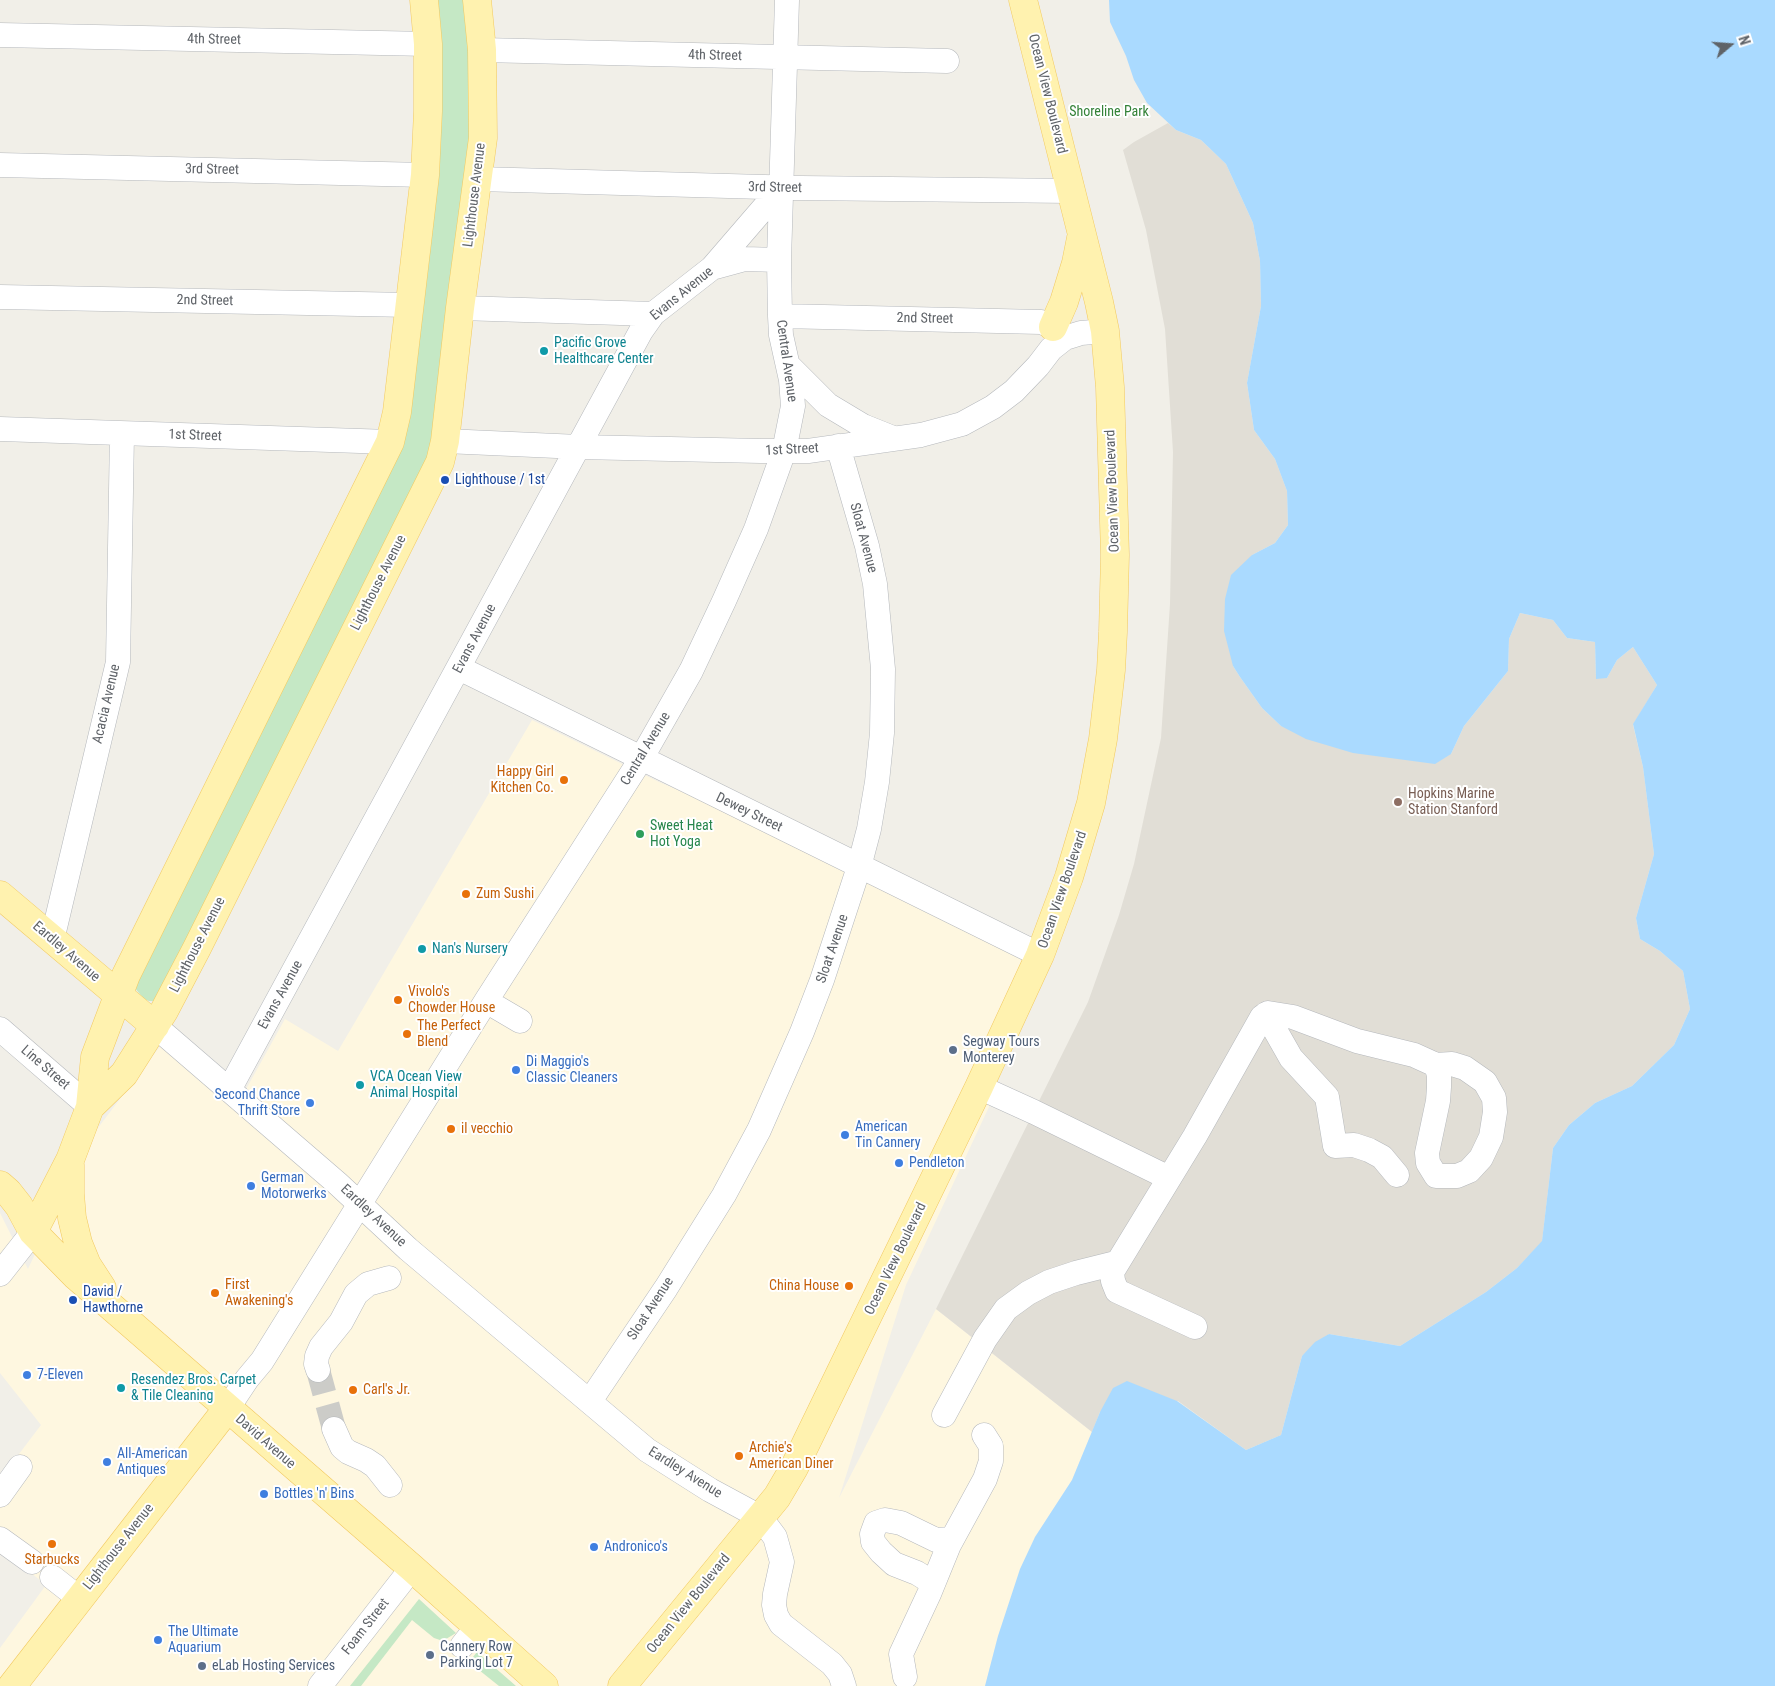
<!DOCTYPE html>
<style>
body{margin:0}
#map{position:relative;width:1775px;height:1686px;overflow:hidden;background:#f1efe8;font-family:"Roboto Condensed",sans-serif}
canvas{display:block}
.north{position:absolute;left:1705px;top:20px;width:50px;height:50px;-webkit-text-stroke:4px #fff;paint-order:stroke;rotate:72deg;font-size:14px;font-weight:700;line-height:20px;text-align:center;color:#5f6368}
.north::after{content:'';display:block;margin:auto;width:18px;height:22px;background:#5f6368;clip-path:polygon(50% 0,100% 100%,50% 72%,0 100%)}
</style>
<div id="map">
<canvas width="1775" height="1686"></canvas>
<div class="north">N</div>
</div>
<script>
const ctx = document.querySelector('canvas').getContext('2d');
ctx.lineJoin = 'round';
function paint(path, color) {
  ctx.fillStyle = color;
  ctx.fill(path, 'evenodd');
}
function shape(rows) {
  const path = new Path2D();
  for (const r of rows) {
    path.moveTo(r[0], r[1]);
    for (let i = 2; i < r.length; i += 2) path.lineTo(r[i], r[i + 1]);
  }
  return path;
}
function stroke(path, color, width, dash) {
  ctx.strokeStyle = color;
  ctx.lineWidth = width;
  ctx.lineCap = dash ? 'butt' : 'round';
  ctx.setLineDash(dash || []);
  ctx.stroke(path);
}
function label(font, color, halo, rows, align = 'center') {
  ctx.font = font + ' "Roboto Condensed",sans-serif';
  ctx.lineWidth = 4;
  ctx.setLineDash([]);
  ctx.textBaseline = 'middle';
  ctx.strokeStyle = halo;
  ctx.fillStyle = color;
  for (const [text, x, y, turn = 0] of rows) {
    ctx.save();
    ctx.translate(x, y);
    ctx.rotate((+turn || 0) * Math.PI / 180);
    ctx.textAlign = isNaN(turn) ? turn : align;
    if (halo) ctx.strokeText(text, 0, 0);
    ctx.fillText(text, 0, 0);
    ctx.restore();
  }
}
const commercial = shape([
 [532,720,659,782,860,867,1040,955,979,1086,995,1094,906,1285,839,1498,936,1309,1092,1432,1072,1480,1035,1537,998,1636,985,1686,0,1686,0,1648,46,1585,0,1548,0,1479,41,1425,0,1373,0,1213,28,1269,88,1141,167,1037,240,1100,285,1019,338,1051]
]);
const education = shape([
 [1168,123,1176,130,1201,140,1226,164,1253,223,1260,261,1261,306,1247,383,1254,430,1275,459,1287,491,1288,525,1275,543,1252,555,1233,666,1240,677,1262,708,1281,726,1451,754,1464,726,1508,671,1509,639,1520,613,1553,620,1567,638,1595,642,1596,678,1607,678,1617,660,1633,647,1657,685,1633,725,1643,767,1654,854,1636,918,1640,939,1660,951,1683,971,1690,1009,1674,1045,1632,1086,1595,1103,1569,1125,1553,1148,1542,1242,1517,1268,1486,1292,1400,1346,1329,1334,1302,1356,1281,1435,1246,1450,1178,1401,1100,1412,1092,1432,936,1309,1088,1002,1119,915,1134,864,1161,738,1170,604,1173,452,1165,329,1146,230,1123,150,1134,142]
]);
const green = shape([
 [435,0,465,0,468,37,472,145,432,456,155,1001,149,1001,144,999,134,987,396,454],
 [419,1599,456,1633,446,1639,440,1640,434,1638,412,1620,361,1686,350,1686],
 [477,1652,516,1686,499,1686,474,1666,473,1657]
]);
const water = shape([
 [1109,0,1775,0,1775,1686,985,1686,998,1636,1020,1569,1035,1537,1072,1480,1100,1412,1113,1388,1127,1381,1177,1401,1246,1450,1281,1435,1302,1356,1315,1342,1329,1334,1400,1346,1486,1292,1517,1268,1542,1241,1553,1148,1569,1125,1595,1103,1632,1086,1674,1045,1690,1009,1683,971,1660,951,1640,939,1636,918,1654,854,1643,767,1633,724,1657,685,1633,647,1617,660,1607,678,1596,679,1595,642,1567,638,1553,620,1520,613,1509,639,1508,671,1464,726,1451,754,1435,764,1353,753,1306,739,1281,726,1262,708,1240,677,1233,666,1224,631,1225,599,1231,575,1252,555,1275,543,1288,525,1287,491,1275,459,1254,430,1247,383,1261,306,1260,261,1253,223,1226,164,1201,140,1176,130,1147,103,1134,80,1126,56,1110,22]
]);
const minorTunnel = shape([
 [318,1370,334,1429]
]);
const minor = shape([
 [0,35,428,44],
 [482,50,947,61],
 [0,165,425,175],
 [478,179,800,188,1071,191],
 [712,268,781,188],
 [0,297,410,305],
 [460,308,653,314],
 [780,316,1041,322,1053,327,1065,338],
 [788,365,828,405,863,426,893,438],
 [0,429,390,442],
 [445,441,579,447,761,451,808,451,921,435,962,424,993,407,1014,391,1038,366,1051,349,1065,338,1081,333,1105,331],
 [459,668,1040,955],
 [52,940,118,662,122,434],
 [486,1001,520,1021],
 [1266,1014,1291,1058,1327,1097,1335,1146,1354,1145,1369,1150,1382,1157,1397,1175],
 [155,1026,337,1183,408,1249,647,1450,710,1490,760,1517,775,1537,782,1562,775,1594,774,1605,776,1615,781,1624,832,1664,840,1674,844,1686],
 [0,1029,90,1107],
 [979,1087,1034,1112,1169,1178],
 [229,1090,641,331,653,314,712,268,745,259,779,260],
 [0,1274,33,1232],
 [1195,1327,1117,1291,1113,1281,1112,1272,1195,1136,1262,1017,1268,1013,1293,1017,1357,1041,1414,1055,1436,1065,1439,1075,1439,1087,1438,1101,1427,1153,1428,1163,1436,1176,1457,1176,1469,1171,1481,1158,1491,1137,1495,1112,1494,1098,1485,1082,1465,1068,1452,1064,1436,1065],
 [318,1370,316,1364,317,1356,321,1347,341,1322,356,1294,368,1284,389,1278],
 [590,1401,666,1288,724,1195,759,1130,802,1032,822,980,859,867,869,829,877,782,882,733,883,669,875,584,867,546,838,446],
 [227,1409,247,1379,262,1361,486,1001,641,759,691,671,724,601,756,529,784,451,793,406,791,380,781,335,780,316,779,260,787,0],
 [944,1415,985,1339,1006,1309,1028,1293,1049,1282,1076,1273,1116,1263],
 [334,1429,342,1447,348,1452,366,1460,375,1466,390,1485],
 [0,1495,20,1467],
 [0,1539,32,1562],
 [52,1577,80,1599],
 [933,1583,917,1573,894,1564,881,1552,873,1542,872,1534,876,1523,885,1520,901,1523,936,1540,952,1539],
 [462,1646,477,1627],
 [905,1677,901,1654,929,1594,949,1545,985,1479,991,1461,991,1446,984,1435],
 [320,1686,412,1568]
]);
const major = shape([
 [1053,327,1064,302,1076,263,1081,238],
 [0,895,155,1026],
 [90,1107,124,1074,164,1011,197,948,440,462,445,441,460,308,483,138,482,50,477,0],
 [70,1165,70,1194,72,1218,78,1243,87,1265,102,1288],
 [0,1185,8,1192,19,1206,33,1232,76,1276,412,1568,544,1686],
 [33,1232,70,1160,90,1107,95,1057,126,975,390,442,397,412,425,175,428,111,428,44,424,0],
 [12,1686,227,1409],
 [622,1686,777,1497,794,1468,979,1087,1040,955,1069,877,1091,803,1103,739,1111,670,1113,632,1115,555,1110,387,1105,331,1099,302,1023,0]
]);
const markers = [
 [544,351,5,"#0f9aa8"],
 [445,480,5,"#1a4fb4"],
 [564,780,5,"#e8710a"],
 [1398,802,5,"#8d6e63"],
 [640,834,5,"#2e9e5b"],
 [466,894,5,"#e8710a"],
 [422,949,5,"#0f9aa8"],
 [398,1000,5,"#e8710a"],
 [407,1034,5,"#e8710a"],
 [953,1050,5,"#5c6f8a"],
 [516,1070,5,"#3f7fe0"],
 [360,1085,5,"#0f9aa8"],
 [310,1103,5,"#3f7fe0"],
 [451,1129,5,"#e8710a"],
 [845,1135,5,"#3f7fe0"],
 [899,1163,5,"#3f7fe0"],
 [251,1186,5,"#3f7fe0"],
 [849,1286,5,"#e8710a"],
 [215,1293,5,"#e8710a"],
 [73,1300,5,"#1a4fb4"],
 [27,1375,5,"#3f7fe0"],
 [121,1388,5,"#0f9aa8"],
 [353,1390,5,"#e8710a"],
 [739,1456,5,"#e8710a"],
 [107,1462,5,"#3f7fe0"],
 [264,1494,5,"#3f7fe0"],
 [52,1544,5,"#e8710a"],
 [594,1547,5,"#3f7fe0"],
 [158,1640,5,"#3f7fe0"],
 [430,1655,5,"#5c6f8a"],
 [202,1666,5,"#5c6f8a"]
];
const streetNames = [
 ["4th Street",214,40,1],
 ["4th Street",715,56,1],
 ["Ocean View Boulevard",1047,94,76],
 ["3rd Street",212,170,1],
 ["3rd Street",775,188,1],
 ["Lighthouse Avenue",475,195,-83],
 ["Evans Avenue",682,294,-39],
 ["2nd Street",205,301,1],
 ["2nd Street",925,319,1],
 ["Central Avenue",786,361,82],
 ["1st Street",195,436,2],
 ["1st Street",792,450,-3],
 ["Ocean View Boulevard",1113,491,-92],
 ["Sloat Avenue",863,538,75],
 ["Lighthouse Avenue",379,583,-63],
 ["Evans Avenue",475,639,-62],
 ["Acacia Avenue",107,704,-77],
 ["Central Avenue",646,749,-59],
 ["Dewey Street",749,813,26],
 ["Ocean View Boulevard",1063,890,-71],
 ["Lighthouse Avenue",198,945,-63],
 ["Sloat Avenue",833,949,-71],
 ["Eardley Avenue",66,952,41],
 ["Evans Avenue",281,995,-61],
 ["Line Street",45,1068,41],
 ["Eardley Avenue",373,1216,43],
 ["Ocean View Boulevard",896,1259,-64],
 ["Sloat Avenue",651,1309,-57],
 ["David Avenue",265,1442,41],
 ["Eardley Avenue",685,1473,32],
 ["Lighthouse Avenue",119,1547,-52],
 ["Ocean View Boulevard",689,1604,-51],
 ["Foam Street",366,1627,-52]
];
const parkNames = [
 ["Shoreline Park",1109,112]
];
const cultureNames = [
 ["Pacific Grove",554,343],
 ["Healthcare Center",554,359],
 ["Nan's Nursery",432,949],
 ["VCA Ocean View",370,1077],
 ["Animal Hospital",370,1093],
 ["Resendez Bros. Carpet",131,1380],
 ["& Tile Cleaning",131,1396]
];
const transitNames = [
 ["Lighthouse / 1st",455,480],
 ["David /",83,1292],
 ["Hawthorne",83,1308]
];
const foodNames = [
 ["Happy Girl",554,772,"right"],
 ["Kitchen Co.",554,788,"right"],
 ["Zum Sushi",476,894],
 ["Vivolo's",408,992],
 ["Chowder House",408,1008],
 ["The Perfect",417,1026],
 ["Blend",417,1042],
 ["il vecchio",461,1129],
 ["First",225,1285],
 ["Awakening's",225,1301],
 ["China House",839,1286,"right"],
 ["Carl's Jr.",363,1390],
 ["Archie's",749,1448],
 ["American Diner",749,1464],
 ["Starbucks",52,1560,"center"]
];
const educationNames = [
 ["Hopkins Marine",1408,794],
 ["Station Stanford",1408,810]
];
const leisureNames = [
 ["Sweet Heat",650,826],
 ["Hot Yoga",650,842]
];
const serviceNames = [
 ["Segway Tours",963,1042],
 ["Monterey",963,1058],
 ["Cannery Row",440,1647],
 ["Parking Lot 7",440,1663],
 ["eLab Hosting Services",212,1666]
];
const shopNames = [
 ["Di Maggio's",526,1062],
 ["Classic Cleaners",526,1078],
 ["Second Chance",300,1095,"right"],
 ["Thrift Store",300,1111,"right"],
 ["American",855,1127],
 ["Tin Cannery",855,1143],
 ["Pendleton",909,1163],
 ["German",261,1178],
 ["Motorwerks",261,1194],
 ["7-Eleven",37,1375],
 ["All-American",117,1454],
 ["Antiques",117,1470],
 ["Bottles 'n' Bins",274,1494],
 ["Andronico's",604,1547],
 ["The Ultimate",168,1632],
 ["Aquarium",168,1648]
];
paint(commercial, '#fef7e0');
paint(education, '#e1ded6');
paint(green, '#c5e8c5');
paint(water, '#aadaff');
stroke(minorTunnel, '#ccccc8', 24, [24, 12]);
stroke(minor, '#b5b8bc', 25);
stroke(major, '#f2c960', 29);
stroke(minor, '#fff', 24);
stroke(major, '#fff2af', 28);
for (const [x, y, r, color] of markers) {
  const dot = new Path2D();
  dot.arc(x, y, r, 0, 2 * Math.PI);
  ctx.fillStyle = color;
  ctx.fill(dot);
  stroke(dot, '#fff', 2);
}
label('14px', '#5f6368', '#fff', streetNames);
label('14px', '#348238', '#fff', parkNames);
label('14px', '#0d838f', '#fff', cultureNames, 'left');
label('14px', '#164399', '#fff', transitNames, 'left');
label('14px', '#c56008', '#fff', foodNames, 'left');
label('14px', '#785e54', '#fff', educationNames, 'left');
label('14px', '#27864d', '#fff', leisureNames, 'left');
label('14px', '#4e5e75', '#fff', serviceNames, 'left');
label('14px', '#366cbe', '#fff', shopNames, 'left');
</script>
